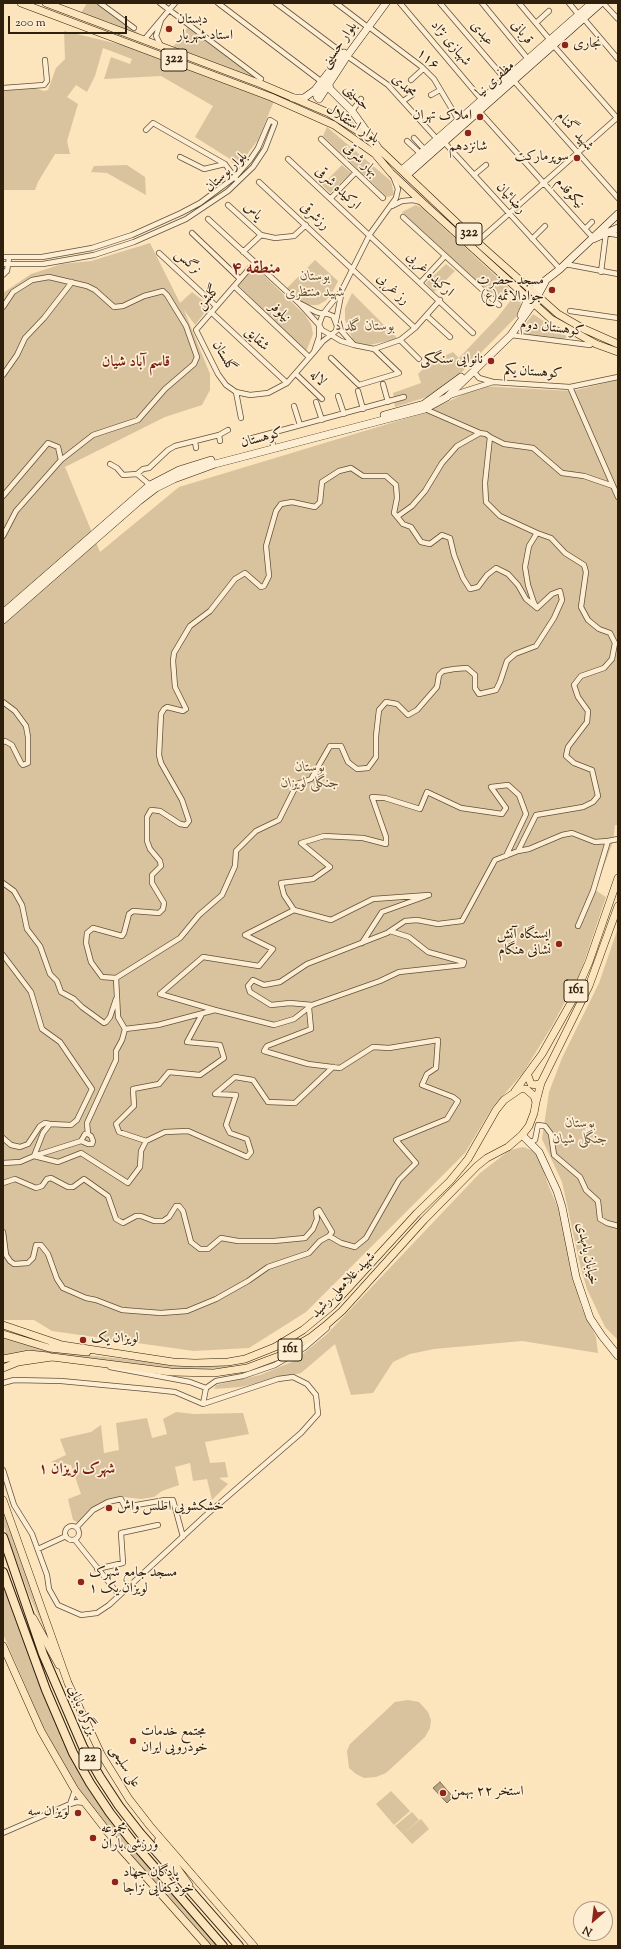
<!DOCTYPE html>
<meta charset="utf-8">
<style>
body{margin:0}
#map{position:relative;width:621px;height:1949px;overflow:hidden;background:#fce4bc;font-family:"Sorts Mill Goudy",serif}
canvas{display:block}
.frame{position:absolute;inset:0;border:4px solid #2f200e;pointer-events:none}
.north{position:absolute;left:573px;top:1901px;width:40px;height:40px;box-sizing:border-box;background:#fdedd3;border:1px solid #ab9b84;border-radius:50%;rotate:208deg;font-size:11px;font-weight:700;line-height:16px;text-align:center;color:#2f200e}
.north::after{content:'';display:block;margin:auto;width:14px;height:18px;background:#8f2418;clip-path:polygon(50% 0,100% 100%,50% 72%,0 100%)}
.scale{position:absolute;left:8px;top:16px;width:119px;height:18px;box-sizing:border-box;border:2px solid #2f200e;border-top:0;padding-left:5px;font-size:12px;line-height:14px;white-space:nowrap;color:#2f200e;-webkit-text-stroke:3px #fdedd3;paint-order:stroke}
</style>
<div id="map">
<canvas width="621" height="1949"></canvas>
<div class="frame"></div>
<div class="north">N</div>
<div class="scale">200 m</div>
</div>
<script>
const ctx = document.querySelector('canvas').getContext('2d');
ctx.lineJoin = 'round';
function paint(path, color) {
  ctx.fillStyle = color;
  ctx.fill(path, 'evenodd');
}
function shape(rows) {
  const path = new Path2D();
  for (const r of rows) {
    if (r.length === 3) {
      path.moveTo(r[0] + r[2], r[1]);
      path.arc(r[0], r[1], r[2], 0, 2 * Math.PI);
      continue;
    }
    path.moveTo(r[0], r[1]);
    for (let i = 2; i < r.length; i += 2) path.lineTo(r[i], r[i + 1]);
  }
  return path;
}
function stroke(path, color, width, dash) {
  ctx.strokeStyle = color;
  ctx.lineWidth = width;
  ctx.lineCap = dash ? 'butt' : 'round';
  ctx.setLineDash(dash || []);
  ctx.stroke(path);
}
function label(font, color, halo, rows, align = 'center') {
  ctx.font = font + ' "Sorts Mill Goudy",Amiri,serif';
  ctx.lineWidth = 3.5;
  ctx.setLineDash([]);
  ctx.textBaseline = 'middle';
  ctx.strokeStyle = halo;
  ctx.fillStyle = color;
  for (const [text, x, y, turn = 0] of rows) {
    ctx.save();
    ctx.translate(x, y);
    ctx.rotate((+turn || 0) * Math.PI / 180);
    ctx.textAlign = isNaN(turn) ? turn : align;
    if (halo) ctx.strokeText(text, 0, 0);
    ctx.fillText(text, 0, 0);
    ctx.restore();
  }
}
const green = shape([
 [87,3,96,3,141,35,81,13],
 [188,27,210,43,260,80,173,47],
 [64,31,135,48,274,101,258,140,236,169,230,159,195,137,213,106,161,76,104,79,111,57,130,64,132,59,103,48,95,76,87,92,76,85,67,97,78,104,67,141,70,154,55,154,38,182,35,190,3,190,3,91,35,88,44,91,48,90,56,68,65,59],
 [327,127,391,181,394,195,387,197,323,136],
 [127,165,145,177,146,195,107,173,91,172,94,166],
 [342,165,351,173,330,193,322,185],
 [416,205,422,208,510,289,499,301,402,212],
 [150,243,180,303,192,292,210,306,195,325,184,310,210,374,210,390,202,405,165,417,65,467,100,552,179,487,424,413,481,386,572,391,618,380,618,825,615,825,613,842,595,890,606,897,580,974,552,1026,523,1073,492,1108,465,1153,306,1312,249,1348,194,1351,52,1331,34,1320,3,1320,3,293,31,274,62,264,91,261],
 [315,260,338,281,331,295,325,301,318,305,309,305,301,302,287,288],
 [446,264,455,271,434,292,426,283],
 [254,266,305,315,311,324,313,334,306,352,237,284],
 [352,293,398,339,369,345,354,342,347,327,345,319,345,308],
 [515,295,520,299,521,306,517,316,455,379,427,397,395,407,393,393,421,383,418,374,430,362,453,352,459,358,497,318],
 [533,314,568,337,563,339,518,334],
 [618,928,618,1340,605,1327,587,1289,581,1269,562,1182,542,1139,549,1092,562,1058,599,983],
 [523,1147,534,1151,542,1164,547,1182,560,1213,581,1306,596,1337,598,1353,522,1341,434,1349,410,1354,393,1362,373,1393,351,1395,335,1344,301,1373,241,1387,214,1389,216,1385,260,1375,294,1361,326,1335,480,1173,510,1150],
 [3,1335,58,1352,189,1366,231,1364,232,1368,185,1370,3,1357],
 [176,1412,194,1414,243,1413,249,1434,205,1442,210,1463,225,1462,228,1477,219,1478,228,1484,212,1500,207,1479,193,1481,190,1463,175,1467,179,1485,162,1491,154,1497,141,1499,124,1497,100,1503,78,1523,73,1520,68,1499,81,1494,71,1465,51,1462,66,1455,60,1439,91,1432,101,1425,104,1453,119,1450,116,1423,147,1418,152,1438,167,1434,163,1419],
 [3,1507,60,1664,29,1595,3,1524],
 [3,1582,50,1710,80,1773,219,1946,211,1946,130,1854,81,1795,43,1726,3,1634],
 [408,1700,419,1702,428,1712,431,1720,430,1728,425,1737,386,1773,376,1777,364,1778,356,1774,349,1768,347,1751,350,1744,395,1702],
 [391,1791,410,1811,394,1825,376,1804],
 [412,1812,419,1820,403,1834,395,1826],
 [421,1819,429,1829,412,1844,403,1834]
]);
const water = shape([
 [440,1782,453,1797,447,1803,433,1788,440,1782]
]);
const minor = shape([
 [100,3,134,28],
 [160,3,261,79],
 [218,3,322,82],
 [276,3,344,54],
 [336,3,365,25],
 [400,3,482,100],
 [440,3,505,79],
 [482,3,528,59],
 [519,3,550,40],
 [569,3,578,14],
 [604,4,618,19],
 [584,19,618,59],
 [536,23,549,11],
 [369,27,422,67,434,79,459,121],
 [144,40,175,3],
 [553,45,618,119],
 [161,46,156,36,161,20],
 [347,56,388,85,437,139],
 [411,80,423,69],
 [514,81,618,198],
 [3,88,44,85,47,81,45,60],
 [431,95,440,90],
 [403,101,412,95],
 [352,111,361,99],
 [480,112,594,239],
 [146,130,153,123,225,164,236,179],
 [414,138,425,150],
 [321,139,383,198],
 [407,141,421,154],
 [444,142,560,269],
 [180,157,204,169,225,164],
 [288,159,473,333],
 [474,175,486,165],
 [259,182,415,328],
 [331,198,356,172],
 [228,205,261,235],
 [392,206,402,201,413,200,421,202],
 [403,217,499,305],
 [208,219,299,303],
 [585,229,592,222],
 [192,233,240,279],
 [532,239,545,226],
 [477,242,618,117],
 [243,252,261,235,275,238,294,236,306,225],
 [159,253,216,306],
 [3,257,42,257,92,248,132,235,181,213,200,203,235,177,250,160,258,148,270,120,275,123,265,149,253,167,228,191,186,219,134,242,94,255,43,264,3,264],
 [255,262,196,330,218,374,226,385,236,392,250,395,268,393,287,383,314,352],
 [565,264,618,274],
 [7,271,9,258],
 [3,272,7,271,3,275],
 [601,272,606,233,618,235],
 [421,282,445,256],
 [234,286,309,357],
 [342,290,370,234,396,198,398,189,393,176],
 [3,307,13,292,32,280,49,277,87,286,95,290,114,307,123,306,144,296,163,291,167,295,186,326,197,357,194,364,165,389,138,420,93,435,61,460,16,511,3,536],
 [570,311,618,318],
 [211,312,287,383],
 [427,316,450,337],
 [336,321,342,290,323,314,321,319,319,325,322,330,331,335,336,331,337,326,333,316,328,314,323,314,316,312,299,303,319,325,319,337,314,352,323,341,331,335,341,341,354,345,337,326],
 [511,335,590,345],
 [400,340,419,359],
 [354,345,374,349,400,340,415,328,440,300],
 [331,358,359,385,399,373,374,349],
 [474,372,479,378,493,382],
 [296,374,322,399],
 [3,375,17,355,25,338,44,318,72,282],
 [383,384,388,402],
 [570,387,618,497],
 [358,391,363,409],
 [236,392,241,418],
 [338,396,344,414],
 [449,396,493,382,570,387,618,377],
 [316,402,322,420],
 [294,406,300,425],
 [480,433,486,434,490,437,485,483,486,502,500,516,537,533,529,546,525,567,528,585,534,603,537,608,552,594,560,591,562,600,554,618,536,646,515,654,507,661,500,682,496,690,479,694,475,688,475,675,467,668,454,669,443,671,439,675,437,687,417,710,408,715,397,704,386,702,379,710,376,736,376,757,368,768,357,769,348,762,341,746,330,746,311,779,297,784,279,820,256,831,236,851,235,866,222,895,199,915,180,938,116,978,102,977,91,962,86,943,87,933,93,928,122,936,124,933,129,914,133,911,159,913,163,909,164,903,152,883,152,875,161,866,160,861,150,849,147,841,147,817,151,810,160,811,180,824,186,825,189,821,182,800,161,763,159,755,161,714,164,709,167,707,183,711,186,709,175,687,173,661,174,653,190,626,210,611,235,579,245,573,261,587,264,586,269,576,266,546,276,511,281,504,292,502,315,507,320,502,322,482,339,471,351,468,363,476,386,476,396,485,397,498,394,513,403,524,411,527,421,542,430,544,442,535,450,538,454,555,463,578,470,589,478,587,487,575,496,568,508,574,518,585,526,599,537,608],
 [270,434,273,445],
 [219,435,220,441],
 [490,437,504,444,533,448,562,473,584,476,613,486],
 [249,439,404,397],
 [195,441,196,448],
 [110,464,117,468,123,475,137,474,143,469,149,468,168,450,175,446,219,435,228,430],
 [137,474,150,485],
 [3,496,48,443,58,447,61,460],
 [398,516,412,506,425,491,442,463,457,446,480,433,425,409],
 [3,702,15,711,26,726,28,737,28,763,23,765,21,763,12,745,5,741,3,742],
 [608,841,618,839],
 [518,851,529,849,562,835,572,833,595,842,608,841,593,891,578,926],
 [3,883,14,891,22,905,27,929,40,946,50,974,57,981,61,992,74,999,82,1007,104,1023,106,1022,110,1017,116,999],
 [294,910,284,895,281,883,313,879,330,867,301,843,324,836,363,838,386,844,386,837,372,797,385,798,420,809,427,792,461,808,502,814,506,808,491,787,508,785,519,795,526,814,506,856],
 [3,955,31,992,42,1029,60,1042,92,1089,77,1120,71,1125,50,1124,43,1133,34,1156,20,1162,3,1163],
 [116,978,118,1017,125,1029,158,1025,215,1010,274,1025,294,1019,312,1005,380,981,399,972,463,965,464,962,428,952,409,937,390,931],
 [312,1005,290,1003,271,1005,250,992,248,986,253,980,264,985,280,982,307,964,387,933,405,921,417,920,438,924,462,921,495,860,518,851,536,815,583,807,593,802,598,796,592,770,574,763,566,756,568,747,587,722,588,711,578,697,574,685,581,676,604,668,612,659,615,643,610,633,599,629,588,620,581,607,586,572,584,565,565,553,551,538,537,533],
 [309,1008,311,1029,267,1046,264,1051,308,1064,340,1068,373,1047,389,1048,438,1040,436,1068,427,1074,422,1085,453,1097,458,1101,447,1119,396,1140,416,1163,399,1180,366,1238,355,1247,341,1243,329,1236],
 [215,1010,160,994,203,957,259,966,273,949,245,935,294,910,331,920,373,899,429,895,382,912,362,943],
 [88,1134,87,1123,116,1060,116,1051,122,1040,125,1029],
 [3,1138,11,1145,20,1147,28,1144,40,1126,45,1123,50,1124],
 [146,1141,119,1132,116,1124,134,1106,133,1089,159,1084,169,1072,200,1075,224,1058,220,1045,187,1042,202,1014],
 [531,1142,535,1140,538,1125,545,1126,551,1134,554,1155,580,1177,586,1190,598,1201,600,1219,607,1223,618,1226],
 [34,1156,58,1162,81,1153,128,1183,140,1167,141,1151,146,1141,165,1132,188,1131,247,1157,251,1152,247,1139,230,1133,226,1125,236,1095,215,1094,235,1077,253,1080,268,1102,295,1103,333,1067],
 [34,1156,81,1141,88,1144,92,1144,93,1141,91,1136,88,1134,85,1134,81,1141],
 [3,1183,15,1179,36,1188,42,1186,47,1179,51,1178,68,1187,73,1187,84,1179,108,1196,116,1219,123,1223,136,1216,141,1216,154,1221,163,1221,169,1217,176,1206,179,1206,183,1211,191,1242,200,1249,208,1249,221,1238,238,1241,274,1241,305,1238,313,1229,317,1219,316,1212,319,1210,332,1232,329,1236,320,1241,309,1253,268,1267,248,1281,216,1299,187,1311,161,1313,122,1310,96,1300,86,1298,63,1288,57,1279,48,1254,41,1245,36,1245,33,1258,28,1263,14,1264,10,1261,6,1255,3,1232],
 [110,1367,190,1382,206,1388],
 [3,1383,14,1380,61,1381,147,1389,175,1392,203,1404,278,1379,293,1377,307,1384,316,1395,318,1414,301,1433,205,1516,109,1605,97,1613,81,1615,58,1605,49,1589,47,1575,32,1534,14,1505,3,1470],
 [206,1388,216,1381,243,1376,275,1365,304,1348,327,1328],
 [203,1404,206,1388],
 [72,1533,7],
 [77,1527,93,1510,108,1502,121,1499,125,1507,165,1500,173,1500,183,1537],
 [75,1540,119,1595],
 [38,1549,66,1536],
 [97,1569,123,1563,121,1533,158,1525],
 [70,1804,75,1790],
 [3,1833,70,1804,77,1802,85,1803]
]);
const secondary = shape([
 [322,82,316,93,317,97,319,99,347,56,386,3],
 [329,85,330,89,352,111,377,146],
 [293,98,304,98,315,90,344,53],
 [402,170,592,3],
 [407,175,601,3],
 [593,239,618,228],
 [533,290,560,269,618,214],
 [538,295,545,282],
 [521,315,528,299],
 [384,415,424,404,461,377],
 [3,613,150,485,179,470,211,460],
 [3,620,139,501,156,488,174,479,215,464,425,409,447,397,511,335,533,304],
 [522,1135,539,1152,557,1191,562,1207,576,1277,590,1318,602,1336,618,1356]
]);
const primary = shape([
 [21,3,271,97,334,125,375,154,391,173,423,203,551,319,596,344,618,352],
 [46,3,261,84,329,113,358,131,378,148,477,242,558,314,584,329,618,344],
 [528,1076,531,1084,536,1085,541,1083],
 [515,1091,542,1054,572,1001,589,962,618,878],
 [536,1102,541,1083,589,986,618,906],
 [3,1325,62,1345,173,1362,195,1363,228,1362,245,1359,275,1347,303,1330,332,1306,417,1213,450,1181,468,1159,496,1110,504,1100,520,1089,526,1089,534,1096,536,1102,534,1113,529,1126,522,1135,508,1147,487,1158,477,1166,424,1220,342,1311,325,1326,311,1337,279,1356,247,1368,214,1373,171,1372,52,1357,18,1362,3,1368],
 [3,1334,49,1348,87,1352],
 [3,1359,29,1354,48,1356],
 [3,1500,68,1683,101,1754,129,1799,150,1826,254,1946],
 [33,1618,59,1665],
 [3,1646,41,1731,75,1790,121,1849,207,1946],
 [158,1841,189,1885]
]);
const trunk = shape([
 [3,1537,43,1654,83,1747,100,1777,119,1806,140,1833,239,1946],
 [3,1572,46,1690,73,1753,90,1783,110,1813,131,1840,223,1946]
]);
const markers = [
 [169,29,4,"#8f2418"],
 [565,45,4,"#8f2418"],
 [480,117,4,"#8f2418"],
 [468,133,4,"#8f2418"],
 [577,158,4,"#8f2418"],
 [552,290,4,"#8f2418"],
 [491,361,4,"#8f2418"],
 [559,944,4,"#8f2418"],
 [83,1340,4,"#8f2418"],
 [109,1508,4,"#8f2418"],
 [81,1582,4,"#8f2418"],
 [133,1741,4,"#8f2418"],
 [443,1793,4,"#8f2418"],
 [78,1813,4,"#8f2418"],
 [93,1838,4,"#8f2418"],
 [115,1882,4,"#8f2418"]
];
const shields = [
 [174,60,26],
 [469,234,26],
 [576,991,24],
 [290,1350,24],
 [90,1759,22]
];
const shieldNames = [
 ["322",174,60],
 ["322",469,234],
 ["161",576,991],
 ["161",290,1350],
 ["22",90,1759]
];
const poiNames = [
 ["دبستان",177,21],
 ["استاد شهریار",177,37],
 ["نجاری",573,45],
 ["املاک تهران",472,117,"right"],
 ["شانزدهم",468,148,"center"],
 ["سوپرمارکت",569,158,"right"],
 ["مسجد حضرت",544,282,"right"],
 ["جوادالائمه(ع)",544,298,"right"],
 ["نانوایی سنگکی",483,361,"right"],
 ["ایستگاه آتش",551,936,"right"],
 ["نشانی هنگام",551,952,"right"],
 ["لویزان یک",91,1340],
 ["خشکشویی اطلس واش",117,1508],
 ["مسجد جامع شهرک",89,1574],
 ["لویزان یک ۱",89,1590],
 ["مجتمع خدمات",141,1733],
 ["خودرویی ایران",141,1749],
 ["استخر ۲۲ بهمن",451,1793],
 ["لویزان سه",70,1813,"right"],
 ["مجموعه",101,1830],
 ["ورزشی باران",101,1846],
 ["پادگان جهاد",123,1874],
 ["خودکفایی نزاجا",123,1890]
];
const streetNames = [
 ["قربانی",521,33,51],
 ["عبدی",481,34,50],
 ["شهبازی نژاد",450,44,50],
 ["بلوار حسینی",340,46,-55],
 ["۱۱۶",427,60,41],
 ["مظفری نیا",496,80,-42],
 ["محمدی",403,87,45],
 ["حسینی",356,98,48],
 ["بلوار استقلال",352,125,33],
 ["شهید گمنام",574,132,48],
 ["بهار شرقی",360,161,44],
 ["بلوار بوستان",227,173,-43],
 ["ارکیده شرقی",337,189,43],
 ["نیکوقدم",569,194,48],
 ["رضائیان",510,199,48],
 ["یاس",252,212,43],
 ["رزشرقی",314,217,43],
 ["نرگس",187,263,43],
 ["ارکیده غربی",429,275,43],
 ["رز غربی",392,290,43],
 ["گلشن",209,298,-49],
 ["نیلوفر",279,313,44],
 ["کوهستان دوم",552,329,7],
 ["شقایق",256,340,43],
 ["گلستان",223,357,60],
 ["کوهستان یکم",533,373,4],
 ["لاله",317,379,44],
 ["کوهستان",262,439,-15],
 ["خیابان یامهدی",586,1254,78],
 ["شهید غلامعلی رشید",344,1286,-46],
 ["بزرگراه بابایی",81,1711,67],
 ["علی سلیمی",124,1767,59]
];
const parkNames = [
 ["بوستان",315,278],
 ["شهید منتظری",315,294],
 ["بوستان گلداد",365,328],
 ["بوستان",310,769],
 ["جنگلی لویزان",310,785],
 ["بوستان",580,1125],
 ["جنگلی شیان",580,1141]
];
const neighbourhoodNames = [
 ["قاسم آباد شیان",136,363],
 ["شهرک لویزان ۱",77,1470]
];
const districtNames = [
 ["منطقه ۴",256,270]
];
paint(green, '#d9c39e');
paint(water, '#b6a181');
stroke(water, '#806d53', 1);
stroke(minor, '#62513a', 6);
stroke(secondary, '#2f200e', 8);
stroke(primary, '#2f200e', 8);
stroke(trunk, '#2f200e', 10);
stroke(minor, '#fdedd3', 4.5);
stroke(secondary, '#fdedd3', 7);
stroke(primary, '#fce4bc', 7);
stroke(trunk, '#fce4bc', 8);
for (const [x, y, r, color] of markers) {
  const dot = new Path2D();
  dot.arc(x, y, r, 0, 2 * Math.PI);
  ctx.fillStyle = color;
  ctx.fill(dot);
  stroke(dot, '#fdedd3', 1.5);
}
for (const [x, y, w] of shields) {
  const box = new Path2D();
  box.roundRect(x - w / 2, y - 11, w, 22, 3);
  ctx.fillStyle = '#fdedd3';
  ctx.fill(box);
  stroke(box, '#2f200e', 1);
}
label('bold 13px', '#2f200e', null, shieldNames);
label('14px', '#2f200e', '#fdedd3', poiNames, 'left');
label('14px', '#2f200e', '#fdedd3', streetNames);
label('italic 14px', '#625139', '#fdedd3', parkNames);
label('bold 15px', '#7a1f14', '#fdedd3', neighbourhoodNames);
label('bold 18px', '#7a1f14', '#fdedd3', districtNames);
</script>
